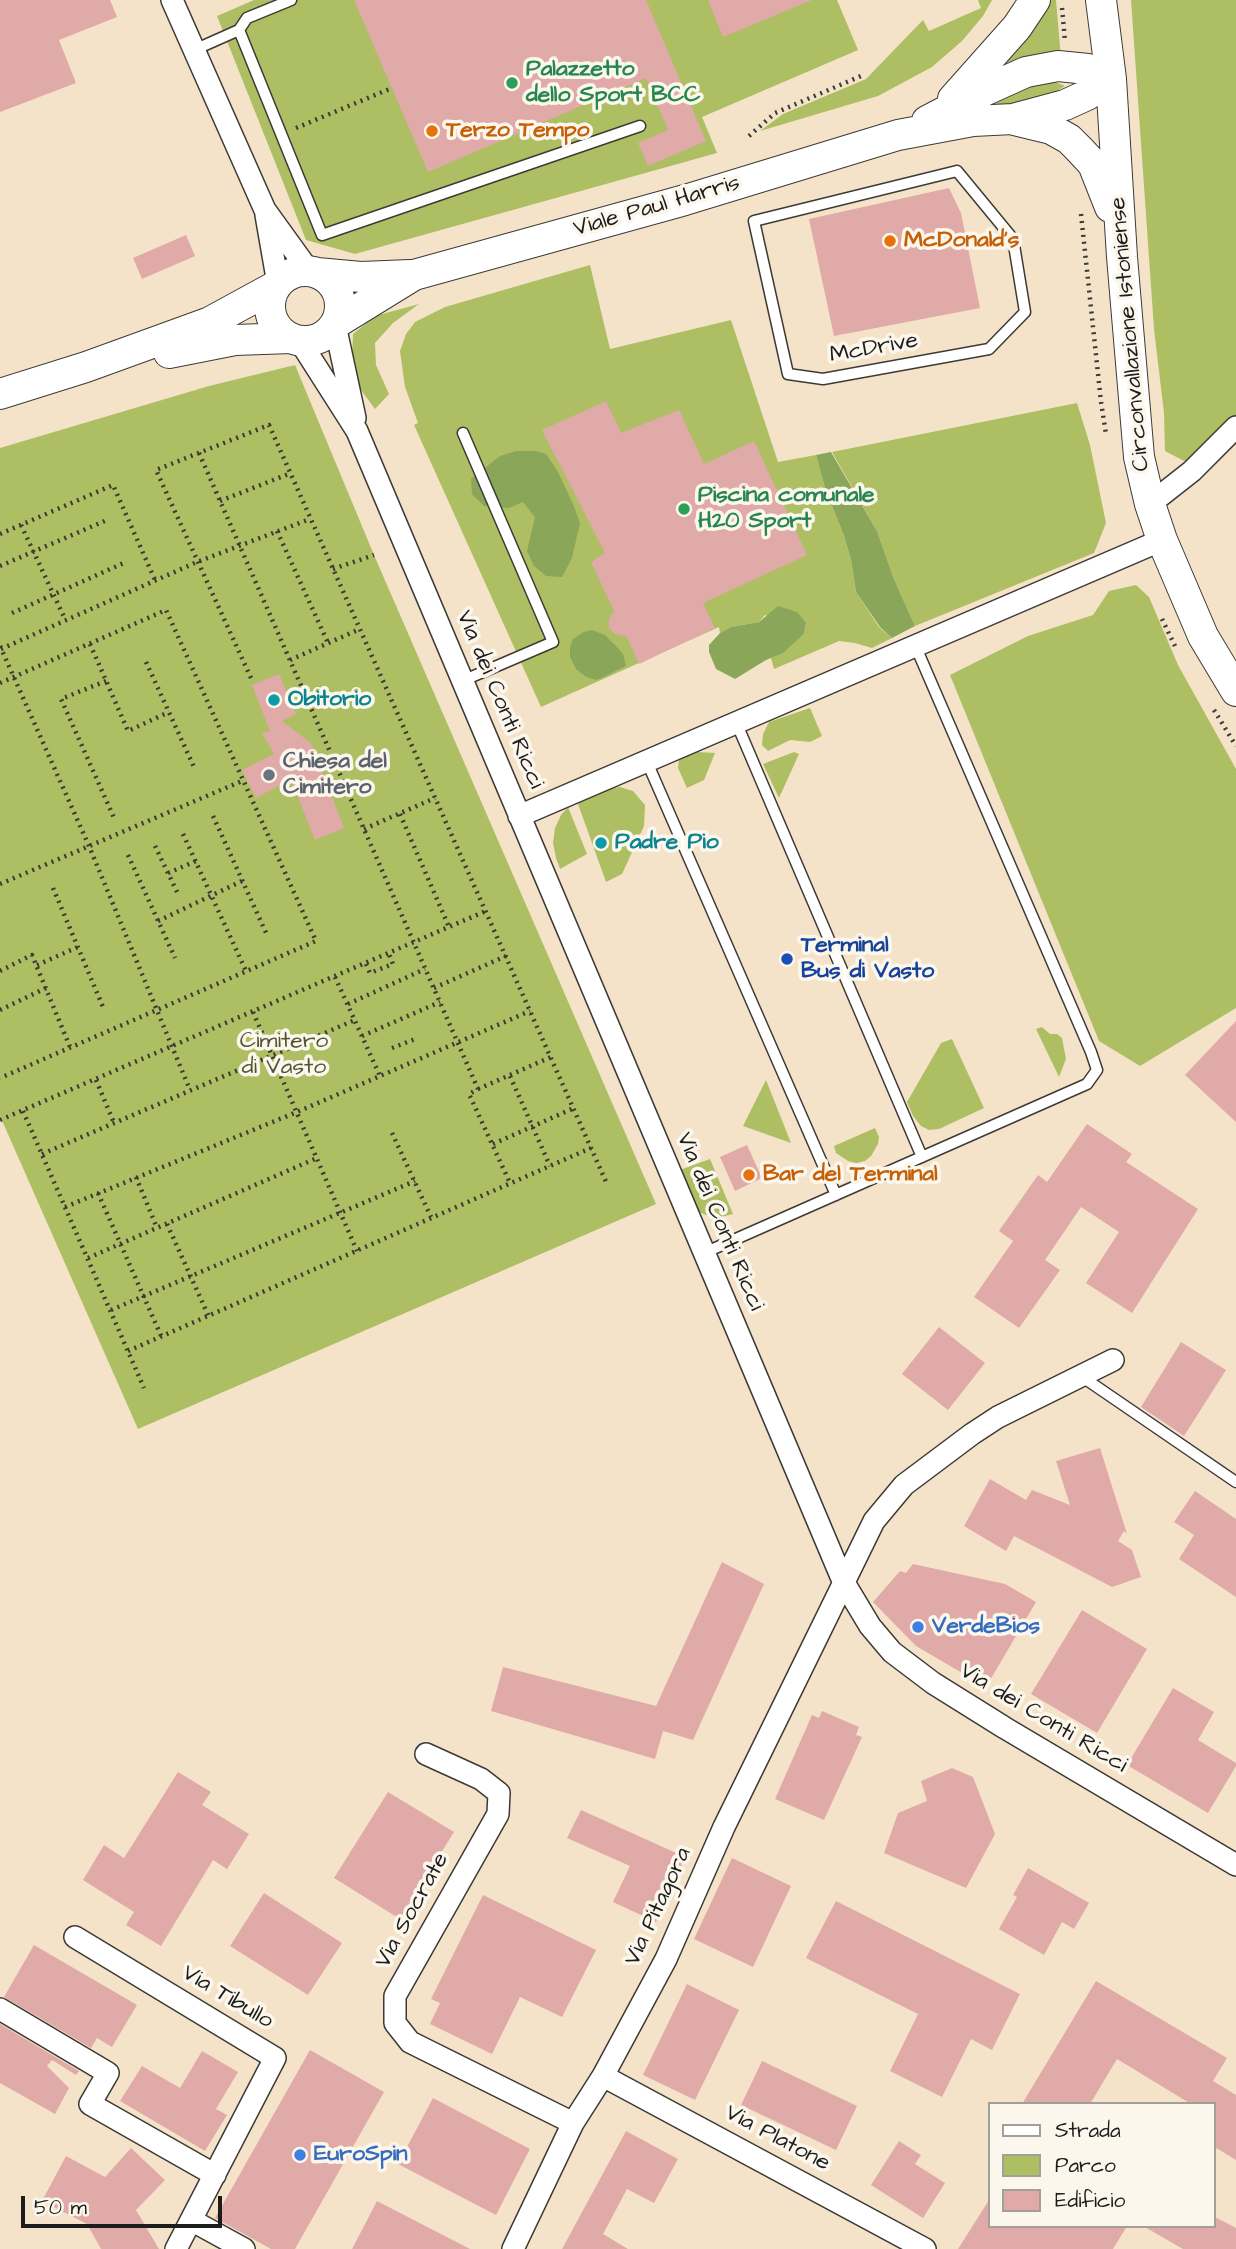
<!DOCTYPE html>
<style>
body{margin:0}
#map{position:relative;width:1236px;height:2249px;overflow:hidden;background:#f5e3c9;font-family:"Architects Daughter",sans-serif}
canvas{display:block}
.legend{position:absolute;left:988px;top:2102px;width:228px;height:126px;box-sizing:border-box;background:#fbf7ec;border:2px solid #a29f99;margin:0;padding:9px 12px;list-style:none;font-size:21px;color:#1c1c1c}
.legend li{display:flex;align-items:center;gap:14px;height:35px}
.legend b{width:35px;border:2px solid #a29f99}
.scale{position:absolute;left:21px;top:2196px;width:201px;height:32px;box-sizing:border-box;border:4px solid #1c1c1c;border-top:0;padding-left:9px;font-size:21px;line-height:24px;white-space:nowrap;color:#1c1c1c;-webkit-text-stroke:5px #fbf7ec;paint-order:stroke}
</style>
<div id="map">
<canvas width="1236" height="2249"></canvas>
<ul class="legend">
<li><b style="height:9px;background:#fff"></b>Strada</li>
<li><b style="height:19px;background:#adbf62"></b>Parco</li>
<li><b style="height:19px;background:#e0aaa8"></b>Edificio</li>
</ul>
<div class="scale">50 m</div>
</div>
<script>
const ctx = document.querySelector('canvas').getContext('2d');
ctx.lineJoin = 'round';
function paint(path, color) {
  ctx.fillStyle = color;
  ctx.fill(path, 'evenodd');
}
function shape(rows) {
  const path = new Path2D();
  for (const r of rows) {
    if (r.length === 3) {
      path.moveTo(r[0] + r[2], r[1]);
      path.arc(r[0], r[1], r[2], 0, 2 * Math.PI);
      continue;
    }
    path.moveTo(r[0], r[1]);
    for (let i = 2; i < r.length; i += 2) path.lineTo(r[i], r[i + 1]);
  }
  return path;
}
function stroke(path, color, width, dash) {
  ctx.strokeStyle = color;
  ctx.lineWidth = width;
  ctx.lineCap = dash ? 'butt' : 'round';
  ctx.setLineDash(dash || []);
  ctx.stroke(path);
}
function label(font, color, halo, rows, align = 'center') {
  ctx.font = font + ' "Architects Daughter",sans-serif';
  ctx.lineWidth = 7;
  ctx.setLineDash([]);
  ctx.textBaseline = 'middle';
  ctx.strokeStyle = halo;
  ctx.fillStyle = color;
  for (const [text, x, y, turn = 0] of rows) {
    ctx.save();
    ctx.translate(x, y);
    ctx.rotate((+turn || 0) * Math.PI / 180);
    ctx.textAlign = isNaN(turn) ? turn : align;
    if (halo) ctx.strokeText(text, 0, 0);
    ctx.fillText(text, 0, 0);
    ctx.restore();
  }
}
const green = shape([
 [254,0,837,0,858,50,702,117,717,153,355,254,306,240,217,16],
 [978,0,992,0,983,16,962,41,932,67,878,96,760,131,783,114,866,79,923,20,929,31,981,8],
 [1043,0,1056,0,1061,58,998,70],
 [1131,0,1236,0,1236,415,1226,427,1186,462,1165,451,1164,413,1154,329],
 [1053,81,1065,86,1048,96,991,109,994,102,1022,88],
 [590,265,610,349,731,320,778,462,816,455,825,488,844,536,851,560,856,592,879,627,892,638,872,648,855,643,839,641,774,669,771,658,783,652,804,634,806,624,765,615,759,622,731,627,720,633,719,627,541,707,414,425,418,423,405,387,400,351,406,334,415,322,445,307],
 [419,304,393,323,375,343,376,365,389,394,375,409,361,390,352,357,353,334,375,316],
 [295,365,374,555,656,1204,138,1429,0,1116,0,448,209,386],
 [1077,403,1090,445,1106,523,1094,553,915,626,894,579,877,531,832,452],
 [1136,585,1149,597,1178,665,1236,769,1236,1008,1140,1066,1099,1041,950,675,1028,636,1093,615,1109,591],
 [810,708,822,736,810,742,790,740,768,751,762,745,763,734,769,722],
 [698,752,715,753,704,780,687,788,678,768,679,760,688,754],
 [794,752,799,754,779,798,763,764],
 [620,787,633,791,645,805,644,826,622,874,606,882,578,804,589,792],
 [568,807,587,854,560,869,556,858,553,843,555,828,561,815],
 [1042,1027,1050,1034,1057,1034,1062,1038,1066,1059,1059,1077,1036,1029],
 [952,1039,984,1108,939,1129,929,1130,921,1126,913,1116,907,1102,941,1043],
 [766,1080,791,1143,743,1126],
 [875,1128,879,1137,878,1144,871,1156,865,1161,856,1163,848,1161,836,1153,834,1146],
 [710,1159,733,1214,721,1217,706,1215,697,1211,677,1171]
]);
const forest = shape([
 [516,451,536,451,546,454,557,470,573,504,580,523,572,558,562,577,546,576,534,566,527,551,535,517,523,502,509,508,484,506,472,494,471,479,500,456],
 [831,452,877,531,894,579,915,626,892,638,880,627,856,592,851,560,844,536,825,488,816,455],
 [778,606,797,612,806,623,804,634,783,653,766,660,735,679,716,669,709,652,709,645,720,633,731,627,759,622],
 [592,630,605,635,616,646,623,654,626,666,597,680,586,677,576,669,570,657,570,647,573,639,584,632]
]);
const building = shape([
 [0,0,110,0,117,17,59,40,76,83,0,112],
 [354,0,646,0,706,141,648,166,638,143,668,130,646,78,428,172],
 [708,0,812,0,723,37],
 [949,188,961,213,980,308,834,336,809,219],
 [186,235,195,256,142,279,133,258],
 [606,401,621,433,679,410,704,464,754,441,807,555,703,603,715,628,639,664,626,636,615,634,609,628,609,619,614,611,591,562,605,553,542,430],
 [279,674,296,714,282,721,311,743,344,828,315,840,291,779,256,798,242,770,274,754,262,733,270,731,252,685],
 [1236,1021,1236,1122,1185,1075],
 [1087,1124,1132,1154,1126,1162,1198,1209,1132,1313,1086,1283,1119,1232,1081,1207,1045,1260,1060,1270,1019,1328,974,1297,1013,1241,999,1231,1038,1175,1047,1182],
 [747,1145,762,1178,735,1191,720,1157],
 [939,1327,985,1363,948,1410,902,1374],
 [1181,1342,1226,1370,1184,1436,1141,1407],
 [1100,1448,1127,1534,1124,1531,1118,1541,1132,1550,1141,1577,1112,1587,1014,1536,1006,1551,964,1526,990,1479,1026,1500,1032,1490,1070,1505,1056,1461],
 [1195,1491,1236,1519,1236,1597,1179,1559,1194,1535,1174,1522],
 [722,1562,764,1584,693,1740,663,1731,655,1759,491,1711,503,1667,656,1706],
 [913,1564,1005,1584,1036,1602,986,1687,916,1646,873,1602,900,1571,906,1573],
 [1082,1610,1147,1649,1097,1733,1031,1694],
 [1173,1688,1214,1712,1198,1740,1236,1763,1236,1766,1208,1813,1127,1765],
 [822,1711,859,1727,856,1735,862,1737,824,1820,775,1799,812,1715,819,1718],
 [952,1768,973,1777,995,1834,966,1888,884,1853,898,1813,927,1801,921,1781],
 [178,1772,211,1792,202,1805,249,1834,227,1869,213,1860,161,1946,126,1925,134,1912,83,1880,104,1845,124,1858],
 [388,1792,454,1832,400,1919,334,1878],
 [581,1810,685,1857,656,1922,613,1902,630,1866,567,1838],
 [732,1858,791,1886,753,1967,694,1939],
 [1028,1868,1089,1903,1074,1929,1062,1922,1044,1955,999,1929,1017,1897,1013,1895],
 [264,1893,342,1943,308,1995,230,1946],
 [483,1895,596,1950,562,2017,520,1997,492,2054,430,2024,440,2003,431,1999],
 [836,1901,1020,1994,992,2050,971,2039,942,2097,890,2071,918,2014,806,1958],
 [34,1945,137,2005,112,2047,97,2038,91,2048,4,1997],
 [1096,1981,1227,2058,1213,2081,1236,2095,1236,2160,1213,2146,1213,2104,1191,2104,1117,2059,1090,2104,1022,2104],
 [687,1984,739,2010,695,2100,643,2075],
 [0,2024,79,2071,76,2075,52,2060,47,2066,69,2088,55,2114,0,2083],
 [310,2050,384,2092,295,2249,271,2249,215,2218],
 [202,2051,238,2072,216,2109,227,2115,205,2151,120,2101,142,2066,180,2088],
 [762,2061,857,2106,836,2150,741,2105],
 [433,2098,530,2149,496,2215,398,2164],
 [626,2131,678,2159,654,2203,627,2189,603,2234,628,2249,562,2249],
 [899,2141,921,2155,915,2164,945,2183,923,2218,871,2185],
 [131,2148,165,2180,136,2210,159,2249,101,2249,87,2224,42,2201,66,2156,105,2177],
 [989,2200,989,2226,1127,2226,1113,2249,958,2249],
 [377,2201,470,2249,352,2249],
 [1213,2216,1236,2228,1236,2249,1183,2249,1143,2226,1213,2226]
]);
const path = shape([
 [1062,8,1065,41],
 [296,128,392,88],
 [749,136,775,113,861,76],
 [1081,214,1101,402,1106,434],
 [199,453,478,1089,469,1094,510,1183],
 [220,501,291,473],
 [21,525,65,619],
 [277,531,328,643],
 [0,534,113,485,155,580],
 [0,566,107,520],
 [333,569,374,555],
 [12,613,126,562],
 [1162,619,1175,646],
 [90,644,128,731,169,712],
 [0,646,89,846,190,1090],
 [1,649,197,562,310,519],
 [290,660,360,629],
 [146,662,194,767],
 [251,678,156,470,269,425,607,1184],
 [106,681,61,699,115,820],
 [0,683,166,610,316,941,0,1078],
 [1214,710,1236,746],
 [400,814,449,927],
 [213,816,267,935],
 [364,829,435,798],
 [183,834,246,971],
 [155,846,179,896],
 [128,855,175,958],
 [168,873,196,861],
 [0,884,242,781],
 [53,888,103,1007],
 [158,921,242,881],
 [366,964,370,973,393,964,389,954],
 [37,965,78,947],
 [0,971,32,955,70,1047],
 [335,977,380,1076],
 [434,988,506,956],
 [348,1004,425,969],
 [0,1010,46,988],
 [253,1012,357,1251],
 [362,1036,440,1002],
 [392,1048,418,1038],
 [510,1076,550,1166],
 [96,1080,114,1123],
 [478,1089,551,1057],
 [23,1111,144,1388],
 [0,1120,486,911],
 [392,1133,431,1217],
 [493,1144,574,1108],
 [42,1154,355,1020],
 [136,1177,157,1228],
 [98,1193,162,1338],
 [65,1207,297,1112,530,1011],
 [167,1224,209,1317],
 [88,1258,317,1158],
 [111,1310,415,1181],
 [128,1351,591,1148]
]);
const lane = shape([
 [239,30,247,18,291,0],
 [194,50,239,30,322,235,640,126],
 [957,171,1013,239,1025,312,989,349,823,379,788,374,754,221,957,171],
 [462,681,553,642,463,433],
 [736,722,922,1157],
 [647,762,836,1195],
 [704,1253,1087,1084,1097,1070,1091,1052,915,645],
 [1081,1376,1236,1482]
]);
const street = shape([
 [172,0,265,210,309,271],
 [266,215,278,284],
 [335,325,355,418],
 [299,340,357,431,843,1581,870,1626,892,1652,933,1683,1005,1728,1236,1865],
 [1150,504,1192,471,1236,427],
 [519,816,1162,540],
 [426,1754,481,1779,499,1793,498,1814,395,1996,395,2023,410,2042,573,2123],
 [75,1937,275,2058,176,2249],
 [0,2009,108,2073,90,2104,215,2175],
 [603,2076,925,2249],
 [191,2220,244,2249],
 [513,2249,573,2123,603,2076,666,1959,724,1827,874,1521,904,1485,972,1434,998,1417,1113,1360]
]);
const secondary = shape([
 [1101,0,1111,79,1122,257,1139,457,1150,504,1162,540,1203,636,1236,691],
 [953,99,1017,27,1035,0],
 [1014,120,1051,129,1069,139,1079,149,1093,164,1110,207],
 [927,121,986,90,1026,72,1058,66,1088,69,1111,79],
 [305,306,35],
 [317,273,361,277,410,275],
 [336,323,414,275,685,200,898,135,973,121,1013,119,1065,105,1087,95,1111,79],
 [169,353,235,340,291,338],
 [0,394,86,367,210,322,276,286]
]);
const markers = [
 [512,83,7,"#2e9e5b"],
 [432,131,7,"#e8710a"],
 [890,241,7,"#e8710a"],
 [684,509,7,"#2e9e5b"],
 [274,700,7,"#0f9aa8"],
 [269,775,7,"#6b7280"],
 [601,843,7,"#0f9aa8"],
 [787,959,7,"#1a4fb4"],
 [749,1175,7,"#e8710a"],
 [918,1627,7,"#3f7fe0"],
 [300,2155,7,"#3f7fe0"]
];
const leisureNames = [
 ["Palazzetto",526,70],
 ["dello Sport BCC",526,96],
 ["Piscina comunale",698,496],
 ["H20 Sport",698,522]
];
const foodNames = [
 ["Terzo Tempo",446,131],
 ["McDonald's",904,241],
 ["Bar del Terminal",763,1175]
];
const streetNames = [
 ["Viale Paul Harris",657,207,-16],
 ["Circonvallazione Istoniense",1131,334,-95],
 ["McDrive",874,349,-10],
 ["Via dei Conti Ricci",499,700,67],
 ["Via dei Conti Ricci",719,1222,67],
 ["Via dei Conti Ricci",1043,1719,31],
 ["Via Pitagora",659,1907,-65],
 ["Via Socrate",413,1911,-61],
 ["Via Tibullo",227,1998,31],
 ["Via Platone",777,2139,28]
];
const cultureNames = [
 ["Obitorio",288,700],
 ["Padre Pio",615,843]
];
const worshipNames = [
 ["Chiesa del",283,762],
 ["Cimitero",283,788]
];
const transitNames = [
 ["Terminal",801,946],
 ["Bus di Vasto",801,972]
];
const parkNames = [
 ["Cimitero",284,1042],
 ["di Vasto",284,1068]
];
const shopNames = [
 ["VerdeBios",932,1627],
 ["EuroSpin",314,2155]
];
paint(green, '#adbf62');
paint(forest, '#8aa658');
paint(building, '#e0aaa8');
stroke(lane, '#3d3a36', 13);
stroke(street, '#3d3a36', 24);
stroke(secondary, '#3d3a36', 32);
stroke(path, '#3d3a36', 4.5, [2, 5]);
stroke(lane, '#fff', 10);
stroke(street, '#fff', 21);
stroke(secondary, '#fff', 30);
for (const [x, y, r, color] of markers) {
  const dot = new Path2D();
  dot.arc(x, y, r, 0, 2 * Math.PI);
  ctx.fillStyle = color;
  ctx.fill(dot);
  stroke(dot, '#fbf7ec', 2.5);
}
label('bold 23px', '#27864d', '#fbf7ec', leisureNames, 'left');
label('bold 23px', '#c56008', '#fbf7ec', foodNames, 'left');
label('23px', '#1c1c1c', '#fbf7ec', streetNames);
label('bold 23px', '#0d838f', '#fbf7ec', cultureNames, 'left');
label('bold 23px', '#5b616d', '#fbf7ec', worshipNames, 'left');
label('bold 23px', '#164399', '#fbf7ec', transitNames, 'left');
label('23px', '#4f5534', '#fbf7ec', parkNames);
label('bold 23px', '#366cbe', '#fbf7ec', shopNames, 'left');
</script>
